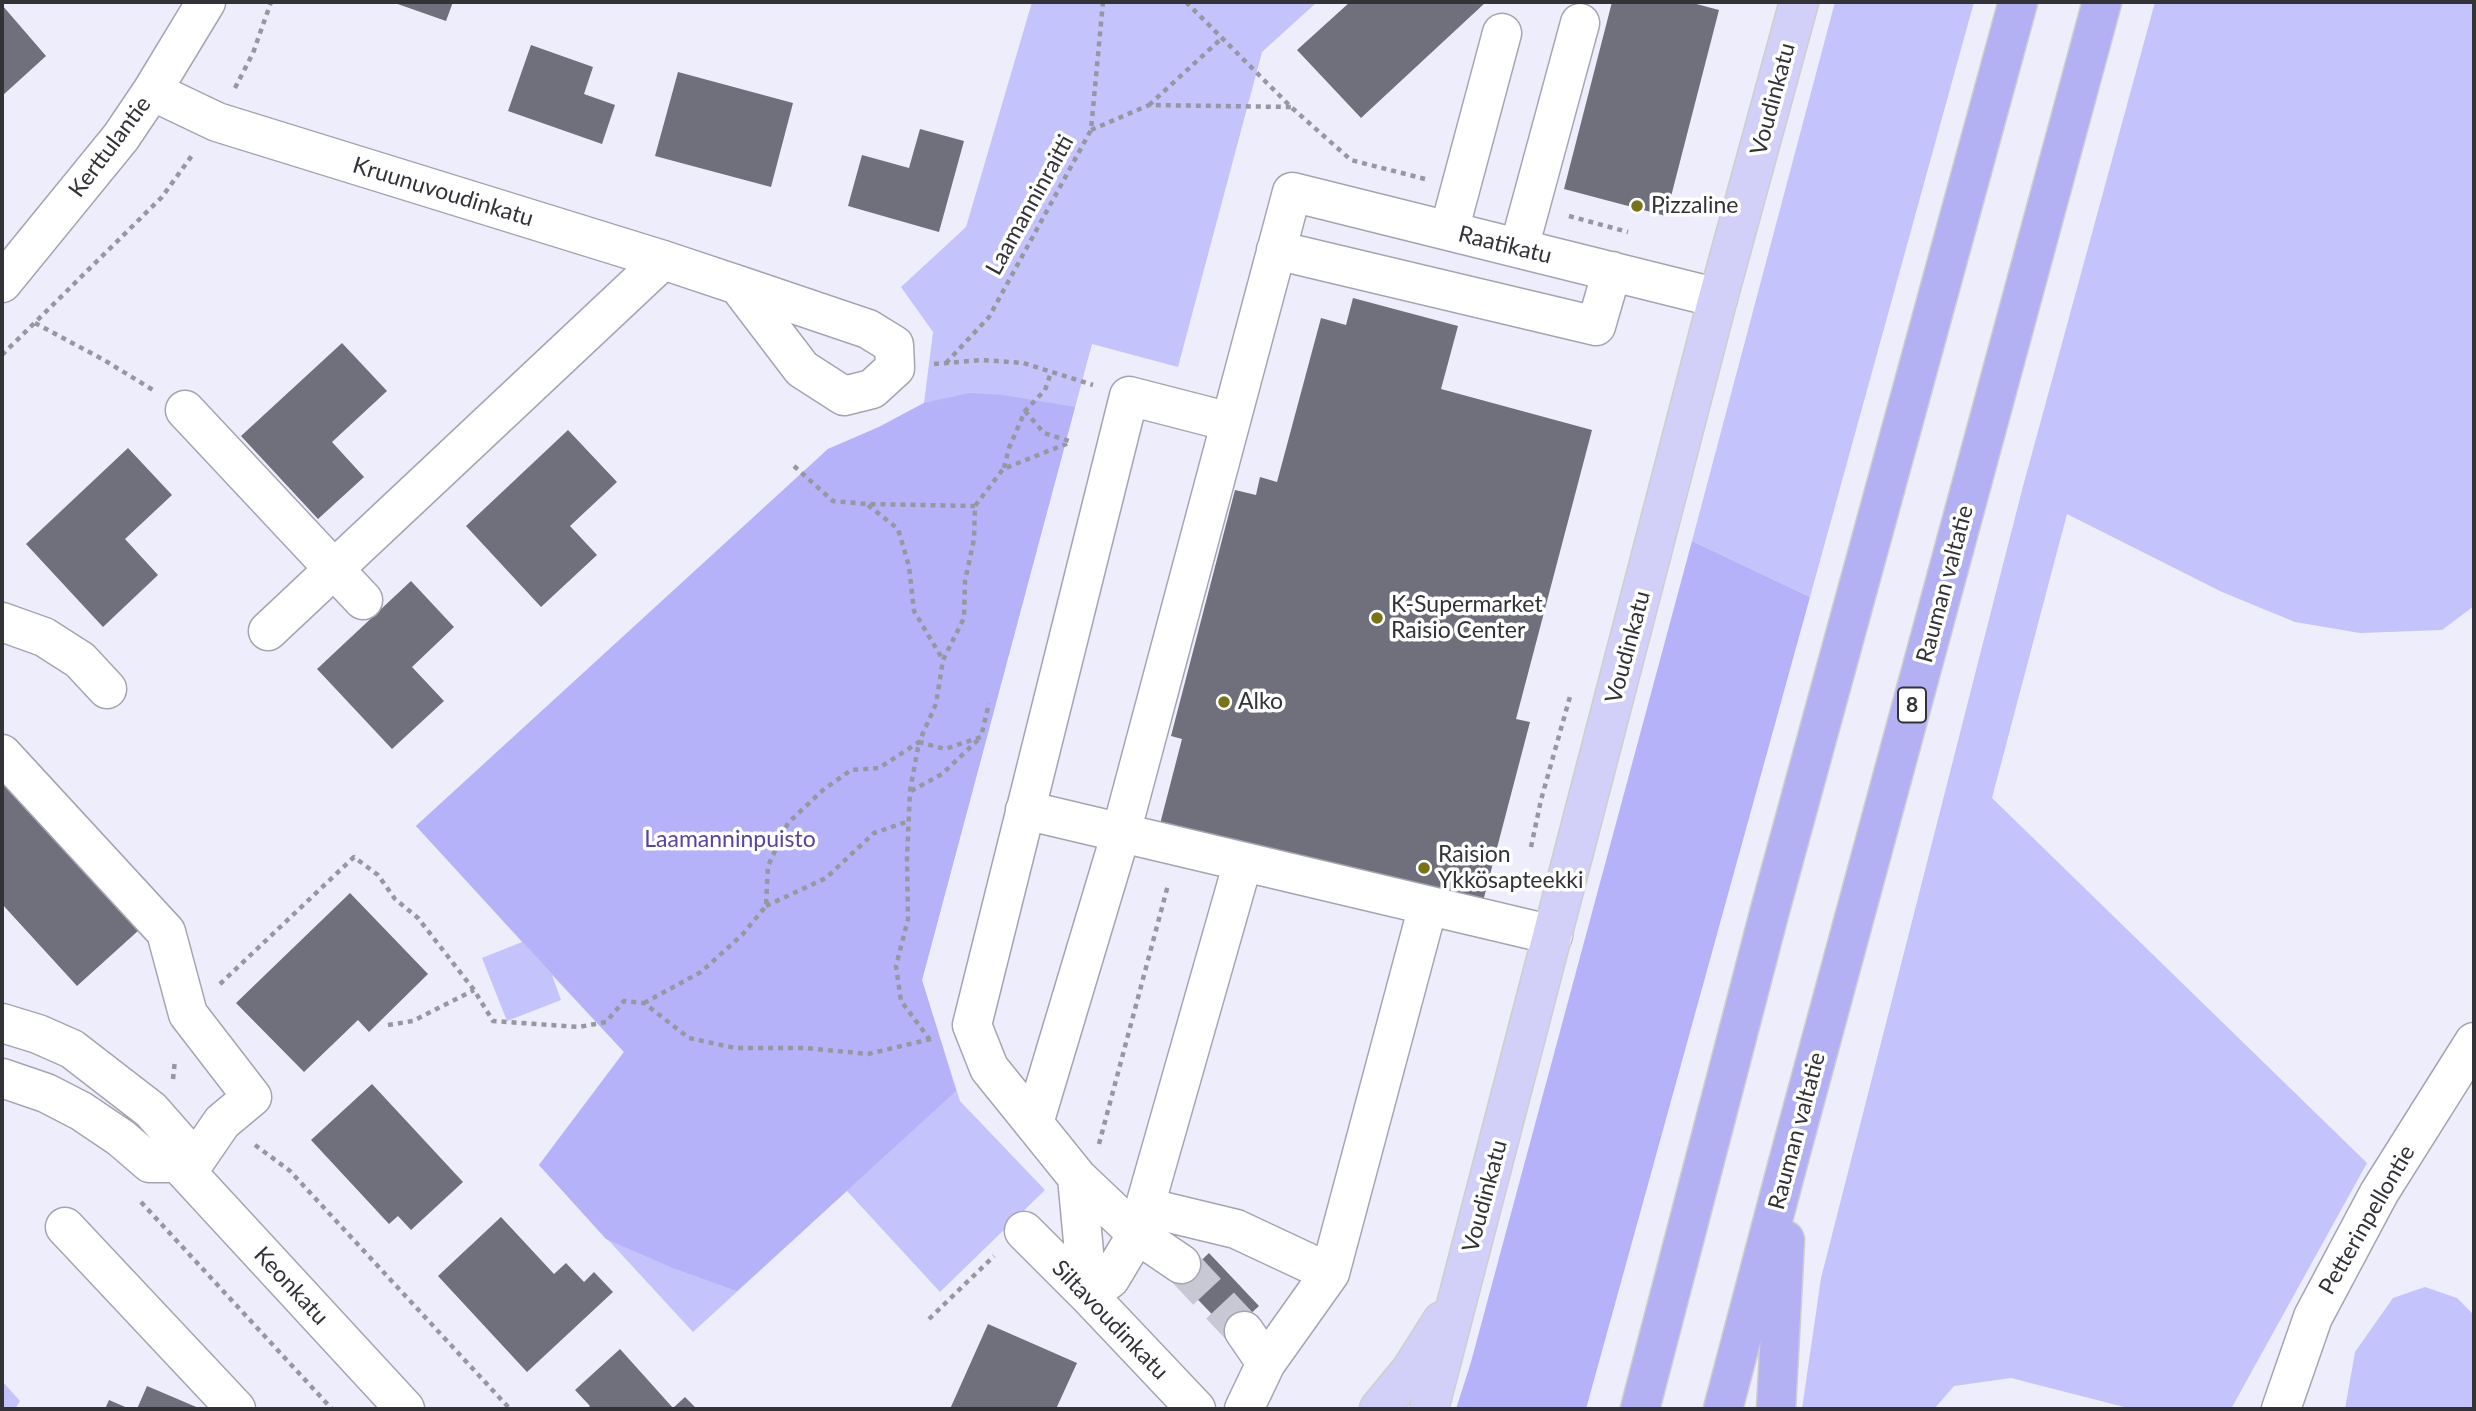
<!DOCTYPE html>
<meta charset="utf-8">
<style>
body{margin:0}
#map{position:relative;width:2476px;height:1411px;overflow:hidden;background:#ededfb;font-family:Lato,sans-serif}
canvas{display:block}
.frame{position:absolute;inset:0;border:4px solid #323237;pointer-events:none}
</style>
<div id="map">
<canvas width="2476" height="1411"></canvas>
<div class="frame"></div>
</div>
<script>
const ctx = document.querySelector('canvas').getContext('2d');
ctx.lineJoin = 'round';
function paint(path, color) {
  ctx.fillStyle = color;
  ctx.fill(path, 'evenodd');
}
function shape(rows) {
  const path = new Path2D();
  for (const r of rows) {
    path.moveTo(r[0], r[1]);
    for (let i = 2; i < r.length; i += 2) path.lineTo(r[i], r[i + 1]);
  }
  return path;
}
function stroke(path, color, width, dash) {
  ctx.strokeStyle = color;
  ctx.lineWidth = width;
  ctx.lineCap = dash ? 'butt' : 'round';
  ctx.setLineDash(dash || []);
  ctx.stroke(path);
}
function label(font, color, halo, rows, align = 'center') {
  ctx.font = font + ' Lato,sans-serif';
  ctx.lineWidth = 7;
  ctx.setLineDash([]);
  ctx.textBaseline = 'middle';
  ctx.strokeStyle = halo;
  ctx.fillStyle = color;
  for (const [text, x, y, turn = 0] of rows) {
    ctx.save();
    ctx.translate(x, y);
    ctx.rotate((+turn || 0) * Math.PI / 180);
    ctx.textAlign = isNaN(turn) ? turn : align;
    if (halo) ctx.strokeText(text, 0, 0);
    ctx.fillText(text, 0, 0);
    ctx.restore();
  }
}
const green = shape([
 [1032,2,1317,2,1262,52,1178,367,1092,344,922,980,960,1101,1045,1190,940,1292,847,1191,693,1332,539,1165,624,1052,552,975,561,1000,507,1021,482,958,522,942,416,826,828,449,879,427,924,403,933,332,901,287,966,227],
 [1835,2,1974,2,1810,597,1692,541],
 [2155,2,2474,2,2474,606,2442,630,2360,633,2295,622,2222,592,2067,514,1992,798,2367,1163,2231,1409,2132,1409,2011,1378,1954,1386,1934,1409,1802,1409,1821,1278,2022,490],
 [2425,1287,2457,1298,2474,1315,2474,1409,2345,1409,2355,1352,2393,1298],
 [2,1381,20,1401,15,1409,2,1409]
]);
const forest = shape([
 [969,393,1003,395,1075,407,922,980,956,1091,737,1291,673,1268,606,1239,539,1165,624,1052,416,826,828,449,879,427,924,403],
 [1692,541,1810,597,1586,1409,1456,1409,1471,1362]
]);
const building = shape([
 [392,2,453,2,446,21],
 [1350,2,1486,2,1361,118,1297,50],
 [1612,2,1689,2,1719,10,1666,216,1564,189],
 [2,5,46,56,2,96],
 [531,45,593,67,584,94,615,105,602,144,508,111],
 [678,72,793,103,771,187,655,156],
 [920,129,964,141,939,232,848,206,862,155,909,168],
 [1353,298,1458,326,1441,389,1592,430,1516,719,1530,722,1481,909,1160,824,1182,739,1171,736,1235,490,1256,495,1260,477,1277,482,1321,318,1346,325],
 [342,343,387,391,332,442,364,477,318,519,241,436],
 [568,430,617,482,570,526,597,555,541,607,466,526],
 [128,448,172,495,125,539,158,575,103,627,26,544],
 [411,581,454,627,412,667,444,701,392,749,317,669],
 [5,785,139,930,77,986,2,904,2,788],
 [350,893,428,974,369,1032,358,1020,304,1072,236,1003],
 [372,1084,463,1182,411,1230,398,1216,389,1224,311,1140],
 [501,1217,554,1274,566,1263,584,1282,594,1272,613,1292,527,1372,438,1276],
 [1209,1253,1259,1306,1230,1333,1180,1281],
 [988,1324,1077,1363,1056,1409,950,1409],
 [620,1349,673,1408,685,1397,697,1409,586,1409,590,1406,575,1390],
 [147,1386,201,1409,137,1409],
 [109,1400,130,1409,105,1409]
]);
const minorTunnel = shape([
 [1181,1264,1244,1331]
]);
const path = shape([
 [1186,2,1291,107,1351,160,1425,179],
 [235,88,253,53,271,2],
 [1149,105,1222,38],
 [1091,130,1149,105,1291,107],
 [1569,216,1628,232],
 [35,323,104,360,153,390],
 [2,355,162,197,193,154],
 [946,363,989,317,1091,130,1103,2],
 [934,364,982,360,1023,363,1093,385],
 [1025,411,1044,433,1069,441],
 [794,466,833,501,867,504,975,506],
 [1004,468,1009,448,1025,411,1045,390,1051,372],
 [868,505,898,529,909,566,914,611,943,660],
 [911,791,942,774,979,739],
 [1531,847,1541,800,1571,693],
 [766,906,826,878,874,833,909,821],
 [220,984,354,857,378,875,395,899,418,918,474,990,493,1021,579,1027,606,1022,624,1001,644,1003,689,1038,735,1048,805,1048,868,1054,935,1038],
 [644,1003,701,972,742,935,766,906,768,866,788,823,823,790,851,770,879,768,919,742,936,704,943,660,964,618,965,581,974,539,975,506,1003,469,1071,442],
 [388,1025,413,1021,474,990],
 [930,1040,901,1001,896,966,908,919,907,857,910,791,919,742,945,749,981,737,989,703],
 [173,1079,175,1060],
 [1099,1144,1168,885],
 [255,1145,290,1171,510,1409],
 [141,1202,332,1409],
 [929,1319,994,1256]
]);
const minor = shape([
 [152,91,217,122,663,260,738,285,802,369,844,396,872,389,895,368,894,345,868,329,738,285],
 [1449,231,1502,33],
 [1519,248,1580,23],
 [1276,250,1596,326,1612,271],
 [2,283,121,137,152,91,206,2],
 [185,410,363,600],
 [2,622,44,637,80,660,107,689],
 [268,631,663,260],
 [2,754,166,932,188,1014,252,1097,222,1122,187,1173],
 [1025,810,1553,935],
 [2,1023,38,1034,72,1049,151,1110,180,1143,178,1163],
 [2,1078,46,1093,81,1111,121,1138,150,1163,178,1163,405,1409],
 [1034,1123,1121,833,1292,192,1718,298],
 [1077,1177,1088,1295],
 [1145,1207,1236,1229,1330,1273],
 [65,1227,236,1409],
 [1024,1231,1088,1295,1196,1409],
 [1181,1264,1137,1234,1077,1177,989,1068,972,1025,1129,396,1230,422],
 [1088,1295,1110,1279,1137,1234,1243,862],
 [1244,1331,1266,1363],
 [1244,1409,1266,1363,1330,1273,1428,906],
 [2281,1409,2313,1317,2379,1193,2474,1042]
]);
const major = shape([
 [1379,1409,1411,1370,1442,1321],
 [1429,1409,1718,298,1799,2]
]);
const highway = shape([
 [1640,1409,1770,910,2018,2],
 [1723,1409,1789,1159,2102,2],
 [1776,1409,1785,1240]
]);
const markers = [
 [1637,206,7,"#787316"],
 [1377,618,7,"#787316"],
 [1224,702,7,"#787316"],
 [1424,868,7,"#787316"]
];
const shields = [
 [1912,705,28]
];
const shieldNames = [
 ["8",1912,705]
];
const streetNames = [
 ["Voudinkatu",1773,99,-75],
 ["Kerttulantie",110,147,-53],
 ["Kruunuvoudinkatu",443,192,17],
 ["Laamanninraitti",1030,205,-61],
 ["Raatikatu",1505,245,14],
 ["Rauman valtatie",1945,584,-75],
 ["Voudinkatu",1628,647,-75],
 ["Rauman valtatie",1797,1131,-75],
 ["Voudinkatu",1485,1196,-75],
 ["Petterinpellontie",2367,1220,-60],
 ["Keonkatu",291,1286,47],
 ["Siltavoudinkatu",1110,1320,46]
];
const poiNames = [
 ["Pizzaline",1651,206],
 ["K-Supermarket",1391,605],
 ["Raisio Center",1391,631],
 ["Alko",1238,702],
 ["Raision",1438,855],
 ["Ykkösapteekki",1438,881]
];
const parkNames = [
 ["Laamanninpuisto",730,840]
];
paint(green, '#c5c3fb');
paint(forest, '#b5b2f9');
paint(building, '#70707c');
stroke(minorTunnel, '#c8c8d4', 38, [38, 19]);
stroke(minor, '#a5a5b2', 41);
stroke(major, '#cececf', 41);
stroke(highway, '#cececf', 41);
stroke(path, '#9797a1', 4.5, [5, 5]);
stroke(minor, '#fff', 38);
stroke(major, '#d2d0f8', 38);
stroke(highway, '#b4b0f4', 38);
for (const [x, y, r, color] of markers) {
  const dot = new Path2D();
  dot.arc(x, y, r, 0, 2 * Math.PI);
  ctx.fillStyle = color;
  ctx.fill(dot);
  stroke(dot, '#fff', 2.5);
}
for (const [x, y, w] of shields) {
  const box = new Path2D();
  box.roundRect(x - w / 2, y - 17.5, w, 35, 5);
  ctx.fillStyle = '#fff';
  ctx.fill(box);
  stroke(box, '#323237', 2);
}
label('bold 21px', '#323237', null, shieldNames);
label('23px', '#323237', '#fff', streetNames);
label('23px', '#323237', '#fff', poiNames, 'left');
label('23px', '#5443a8', '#fff', parkNames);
</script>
